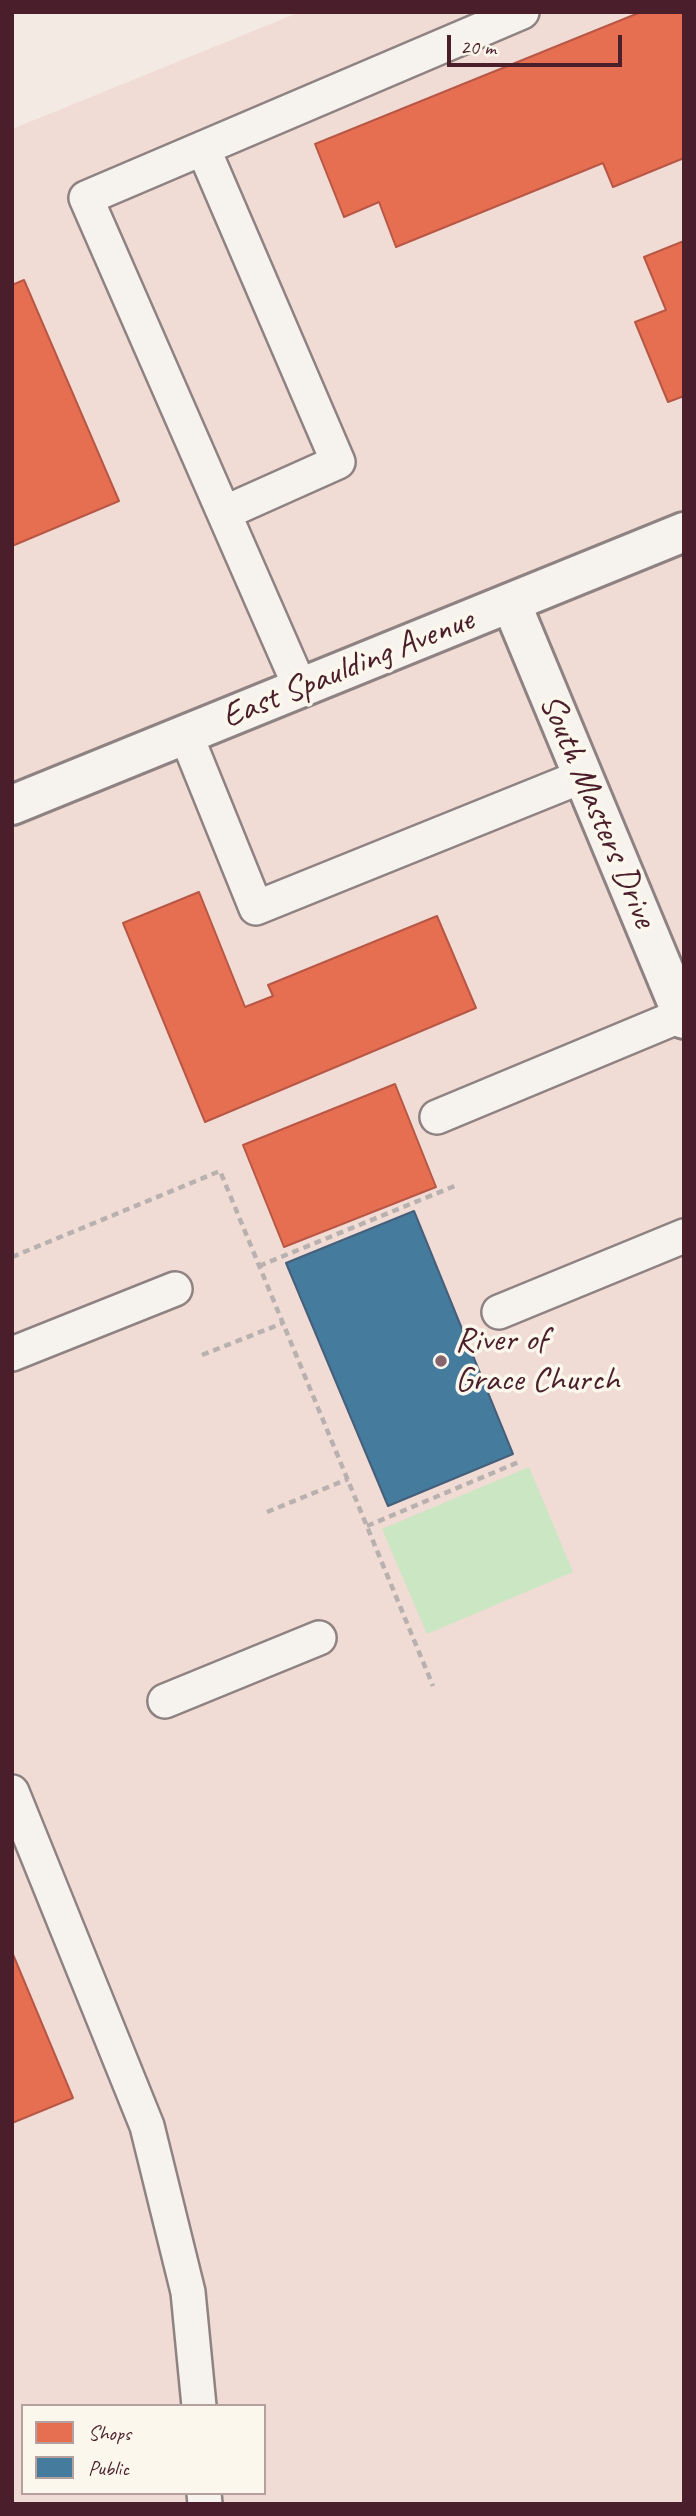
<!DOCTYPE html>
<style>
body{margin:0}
#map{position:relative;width:696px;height:2516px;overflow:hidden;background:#f4eae4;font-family:Caveat,sans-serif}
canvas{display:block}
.frame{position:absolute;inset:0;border:14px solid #4a1f2b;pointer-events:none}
.legend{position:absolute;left:21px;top:2404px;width:245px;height:91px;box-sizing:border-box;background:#fbf7ec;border:2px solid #b4a19f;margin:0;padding:9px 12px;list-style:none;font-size:21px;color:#4a1f2b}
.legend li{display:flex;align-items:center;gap:14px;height:35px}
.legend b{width:35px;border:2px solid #b4a19f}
.scale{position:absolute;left:447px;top:35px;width:175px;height:32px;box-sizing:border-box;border:4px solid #4a1f2b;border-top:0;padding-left:9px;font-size:21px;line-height:24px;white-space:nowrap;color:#4a1f2b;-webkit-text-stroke:5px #fbf7ec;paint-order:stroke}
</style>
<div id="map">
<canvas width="696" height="2516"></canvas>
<div class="frame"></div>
<ul class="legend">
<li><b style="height:19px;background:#e76f51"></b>Shops</li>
<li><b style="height:19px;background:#457b9d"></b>Public</li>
</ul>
<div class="scale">20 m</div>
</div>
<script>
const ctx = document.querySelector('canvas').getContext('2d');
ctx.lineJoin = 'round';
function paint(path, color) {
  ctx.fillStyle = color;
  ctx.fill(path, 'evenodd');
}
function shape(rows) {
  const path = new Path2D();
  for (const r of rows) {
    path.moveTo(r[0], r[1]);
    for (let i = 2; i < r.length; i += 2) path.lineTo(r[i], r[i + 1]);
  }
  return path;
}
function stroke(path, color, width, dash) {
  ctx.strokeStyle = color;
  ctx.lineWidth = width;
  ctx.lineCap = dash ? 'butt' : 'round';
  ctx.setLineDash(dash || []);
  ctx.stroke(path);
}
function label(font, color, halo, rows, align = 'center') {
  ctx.font = font + ' Caveat,sans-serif';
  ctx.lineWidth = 7;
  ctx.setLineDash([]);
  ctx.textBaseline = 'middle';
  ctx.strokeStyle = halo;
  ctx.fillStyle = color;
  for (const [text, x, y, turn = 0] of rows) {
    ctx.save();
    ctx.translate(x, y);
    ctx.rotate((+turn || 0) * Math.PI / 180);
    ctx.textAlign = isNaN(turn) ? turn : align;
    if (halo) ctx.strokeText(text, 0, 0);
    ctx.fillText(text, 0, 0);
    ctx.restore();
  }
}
const built = shape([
 [300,12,684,12,684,2504,12,2504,12,129],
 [23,2406,264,2406,264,2493,23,2493]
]);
const green = shape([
 [529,1467,573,1572,427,1634,382,1529]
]);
const shops = shape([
 [641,12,684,12,684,158,613,187,603,163,396,247,379,202,344,217,315,144,641,12],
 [684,241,684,396,668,402,635,322,666,310,644,257,684,241],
 [24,280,119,501,12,546,12,285,24,280],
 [199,892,245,1007,273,996,268,985,437,916,476,1008,205,1122,123,923,199,892],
 [395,1084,436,1187,284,1247,243,1145,395,1084],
 [12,1952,73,2098,12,2123,12,1952]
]);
const public = shape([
 [414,1211,513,1454,388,1506,286,1263,414,1211]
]);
const path = shape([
 [12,1257,220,1171,433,1686],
 [259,1266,457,1185],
 [202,1355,283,1323],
 [267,1512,348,1479],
 [367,1526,521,1461]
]);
const service = shape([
 [203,148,338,462,224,513],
 [300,687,86,198,522,12],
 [186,735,256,908,583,776],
 [437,1117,682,1015],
 [499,1312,684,1236],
 [12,1354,175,1289],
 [165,1701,319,1638],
 [12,1792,147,2126,188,2292,199,2406],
 [204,2493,205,2504]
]);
const minor = shape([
 [511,603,684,1019]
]);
const tertiary = shape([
 [12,805,684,532]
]);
const markers = [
 [441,1361,7,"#86666c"]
];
const streetNames = [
 ["East Spaulding Avenue",348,669,-22],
 ["South Masters Drive",597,811,67]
];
const poiNames = [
 ["River of",455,1341],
 ["Grace Church",455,1381]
];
paint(built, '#f0dcd4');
paint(green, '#cae6c2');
paint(shops, '#e76f51');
stroke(shops, '#b85746', 2);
paint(public, '#457b9d');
stroke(public, '#465f7b', 2);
stroke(service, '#8f8282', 38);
stroke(minor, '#8f8282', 44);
stroke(tertiary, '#8f8282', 44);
stroke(path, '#b8b1af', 4.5, [7, 5]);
stroke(service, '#f6f3ef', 33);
stroke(minor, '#f6f3ef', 38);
stroke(tertiary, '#f6f3ef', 38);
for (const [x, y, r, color] of markers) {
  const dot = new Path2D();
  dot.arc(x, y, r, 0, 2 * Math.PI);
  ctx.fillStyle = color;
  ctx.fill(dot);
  stroke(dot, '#fbf7ec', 2.5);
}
label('35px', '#4a1f2b', '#fbf7ec', streetNames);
label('35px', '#4a1f2b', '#fbf7ec', poiNames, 'left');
</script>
